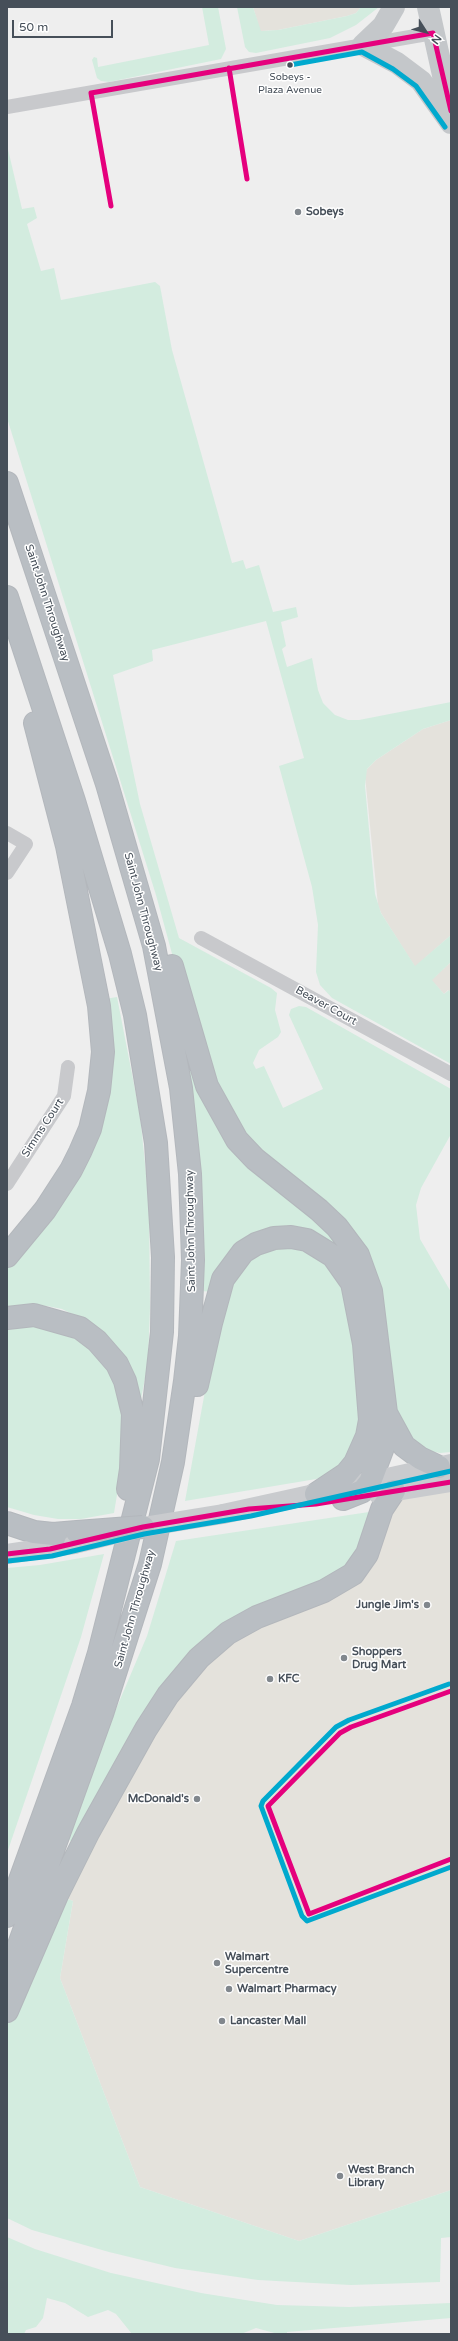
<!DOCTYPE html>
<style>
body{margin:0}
#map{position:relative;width:458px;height:2341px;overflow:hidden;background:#eee;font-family:"Varela Round",sans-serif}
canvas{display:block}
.frame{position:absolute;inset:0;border:8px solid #464f59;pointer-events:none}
.north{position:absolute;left:406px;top:12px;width:40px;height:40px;-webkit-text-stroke:3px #fff;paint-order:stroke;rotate:126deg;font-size:11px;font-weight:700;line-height:16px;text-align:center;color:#464f59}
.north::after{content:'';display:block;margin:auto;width:14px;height:18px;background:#464f59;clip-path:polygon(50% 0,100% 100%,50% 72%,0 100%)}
.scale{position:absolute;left:12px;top:20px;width:101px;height:18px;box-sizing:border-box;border:2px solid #464f59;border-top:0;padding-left:5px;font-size:12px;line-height:14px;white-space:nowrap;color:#464f59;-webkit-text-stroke:3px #fff;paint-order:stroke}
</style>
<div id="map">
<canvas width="458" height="2341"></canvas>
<div class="frame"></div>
<div class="north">N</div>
<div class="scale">50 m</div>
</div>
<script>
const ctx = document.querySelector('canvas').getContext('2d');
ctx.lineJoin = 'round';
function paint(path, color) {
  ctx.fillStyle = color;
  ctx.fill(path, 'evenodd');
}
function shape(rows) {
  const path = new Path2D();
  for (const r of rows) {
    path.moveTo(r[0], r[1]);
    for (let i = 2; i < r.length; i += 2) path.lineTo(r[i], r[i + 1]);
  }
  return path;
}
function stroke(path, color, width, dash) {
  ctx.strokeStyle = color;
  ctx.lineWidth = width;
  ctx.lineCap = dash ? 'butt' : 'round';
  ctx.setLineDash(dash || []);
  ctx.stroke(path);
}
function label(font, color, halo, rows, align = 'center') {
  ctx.font = font + ' "Varela Round",sans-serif';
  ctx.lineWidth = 3;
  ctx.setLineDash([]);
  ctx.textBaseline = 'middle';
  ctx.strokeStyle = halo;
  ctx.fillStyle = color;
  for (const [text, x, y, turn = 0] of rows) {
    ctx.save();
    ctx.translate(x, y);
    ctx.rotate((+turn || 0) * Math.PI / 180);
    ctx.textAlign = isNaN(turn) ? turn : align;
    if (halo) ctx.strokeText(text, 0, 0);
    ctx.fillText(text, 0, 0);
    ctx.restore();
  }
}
const commercial = shape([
 [253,7,361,7,356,13,347,16,278,30,260,31],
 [451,720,451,935,415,967,381,913,378,905,365,776,367,769,376,760,423,729],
 [451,962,451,993,448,990,444,994,431,980],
 [451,1482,451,2190,299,2241,140,2187,60,1978,73,1901,57,1895,199,1658,324,1591,394,1491]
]);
const green = shape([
 [202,7,218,7,226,49,221,59,109,82,101,81,97,78,92,60,94,57,97,58,98,67,209,45],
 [237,7,253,7,261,31,278,30,347,16,356,13,361,7,379,7,356,25,330,38,256,53,249,52,245,47],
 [7,145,22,209,34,207,37,218,27,224,41,271,54,268,61,300,155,282,160,286,172,350,232,563,243,560,246,569,259,565,273,612,296,607,298,617,281,622,286,646,282,649,287,667,312,658,318,690,323,703,335,715,348,720,359,720,451,702,451,720,423,729,376,760,367,769,365,786,375,894,381,913,415,966,451,935,451,962,432,980,444,994,449,990,451,993,451,1064,332,998,320,985,316,972,318,925,312,887,279,766,304,758,266,621,152,650,153,661,113,675,140,804,179,938,271,988,277,993,275,1010,281,1032,278,1037,259,1050,253,1063,256,1069,264,1066,283,1108,323,1089,289,1015,291,1009,299,1006,306,1007,451,1089,451,1134,421,1188,416,1205,420,1239,451,1292,451,1452,440,1453,425,1450,398,1426,375,1281,226,1112,183,994,156,895,7,418],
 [117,997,140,1115,149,1202,150,1308,148,1363,141,1399,134,1375,119,1349,106,1335,92,1324,62,1309,47,1306,27,1305,7,1308,7,1265,75,1178,105,999],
 [194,1069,204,1099,339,1237,338,1251,280,1230,212,1292,202,1291,185,1071],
 [278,1243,321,1254,346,1288,363,1413,348,1462,327,1476,316,1479,185,1501,221,1303,244,1259],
 [24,1324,70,1332,98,1352,122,1397,123,1458,114,1513,81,1519,58,1519,34,1515,7,1507,7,1326],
 [369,1512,358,1549,352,1559,337,1576,223,1627,74,1844,66,1837,94,1761,147,1636,176,1541],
 [104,1554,81,1637,7,1853,7,1568,40,1565],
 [57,1895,73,1901,60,1978,140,2187,299,2241,451,2190,451,2237,441,2238,440,2282,351,2285,258,2280,175,2268,109,2252,32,2230,7,2218,7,2011],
 [7,2237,35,2249,111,2273,201,2293,277,2305,349,2307,451,2303,451,2318,287,2332,287,2334,278,2334,256,2328,241,2334,132,2334,116,2314,108,2310,88,2317,65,2303,47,2298,43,2318,36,2327,26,2330,24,2334,7,2334]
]);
const minor = shape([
 [7,107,433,33],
 [7,833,26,844,7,873],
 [201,938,451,1074],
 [7,1184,64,1096,68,1067]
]);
const secondary = shape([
 [378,1494,451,1482],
 [223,1514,451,1464],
 [7,1554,74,1544]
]);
const primary = shape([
 [394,7,383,26,363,45,397,63,421,81,451,123],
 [428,7,451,111]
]);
const motorway = shape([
 [7,483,107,784,154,946,181,1088,190,1174,193,1260,190,1336,185,1381,173,1462,150,1564,102,1714,7,1978],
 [7,597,74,801,120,954,135,1015,156,1143,163,1257,162,1332,148,1459,99,1653,83,1706,7,1916],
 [172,966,207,1086,237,1140,255,1159,319,1210,337,1227,358,1255,371,1291,386,1413,404,1446,420,1458,439,1467],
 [7,1256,45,1210,71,1170,80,1152,90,1129,99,1091,103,1052,99,1006,67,846,35,723],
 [7,1318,34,1315,80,1328,97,1341,117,1364,125,1381,133,1414,131,1469,128,1489],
 [197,1385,211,1323,223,1279,243,1252,256,1244,274,1238,291,1237,307,1240,333,1256,352,1283,364,1344,370,1420,367,1436,355,1463,346,1474,316,1494],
 [343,1499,363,1491,370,1482,385,1442,386,1414],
 [7,1523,34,1532,53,1534,77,1532],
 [7,2011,57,1895,88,1833,146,1729,168,1695,199,1658,228,1633,257,1617,324,1591,353,1574,367,1554,382,1509,394,1491]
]);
const secondaryBridge = shape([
 [74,1544,143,1527,223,1514]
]);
const motorwayBridge = shape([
 [77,1532,143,1527]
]);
const bus1 = shape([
 [229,68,247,179],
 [111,206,91,93,433,33,451,111],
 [7,1554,50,1549,143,1527,249,1509,316,1504,451,1482],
 [451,1691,351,1727,340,1733,268,1806,309,1914,451,1859]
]);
const bus2 = shape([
 [290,65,362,52,393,69,416,86,445,127],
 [8,1561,52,1556,144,1534,251,1516,451,1471],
 [449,1684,349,1720,336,1727,263,1801,261,1806,302,1916,307,1921,451,1867]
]);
const markers = [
 [290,65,3.5,"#464f59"],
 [298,212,4,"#81878d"],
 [427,1605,4,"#81878d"],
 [344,1658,4,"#81878d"],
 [270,1679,4,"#81878d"],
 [197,1799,4,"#81878d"],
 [217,1963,4,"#81878d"],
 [229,1989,4,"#81878d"],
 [222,2021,4,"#81878d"],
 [340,2176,4,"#81878d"]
];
const busNames = [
 ["Sobeys -",290,77],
 ["Plaza Avenue",290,90]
];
const poiNames = [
 ["Sobeys",306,212],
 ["Jungle Jim's",419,1605,"right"],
 ["Shoppers",352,1652],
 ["Drug Mart",352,1665],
 ["KFC",278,1679],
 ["McDonald's",189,1799,"right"],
 ["Walmart",225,1957],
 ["Supercentre",225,1970],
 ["Walmart Pharmacy",237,1989],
 ["Lancaster Mall",230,2021],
 ["West Branch",348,2170],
 ["Library",348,2183]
];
const streetNames = [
 ["Saint John Throughway",47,603,72],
 ["Saint John Throughway",143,912,75],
 ["Beaver Court",326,1006,29],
 ["Simms Court",43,1128,-57],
 ["Saint John Throughway",191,1231,-91],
 ["Saint John Throughway",135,1609,-74]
];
paint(commercial, '#e4e2dc');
paint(green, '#d3ecdf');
stroke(motorway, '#b3b7bc', 24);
stroke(minor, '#c8c9cc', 14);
stroke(secondary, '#c9cbce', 20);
stroke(primary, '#c4c7ca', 22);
stroke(motorway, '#b9bec3', 22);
stroke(motorwayBridge, '#b3b7bc', 24, []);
stroke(secondaryBridge, '#c9cbce', 20);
stroke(motorwayBridge, '#b9bec3', 22);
stroke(bus1, '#e5007d', 5);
stroke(bus2, '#00a9ce', 5);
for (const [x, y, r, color] of markers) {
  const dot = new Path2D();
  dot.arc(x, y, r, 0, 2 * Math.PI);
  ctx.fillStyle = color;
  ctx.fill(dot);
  stroke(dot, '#fff', 1.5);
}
label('10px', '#464f59', '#fff', busNames);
label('bold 11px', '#464f59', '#fff', poiNames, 'left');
label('11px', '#464f59', '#fff', streetNames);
</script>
